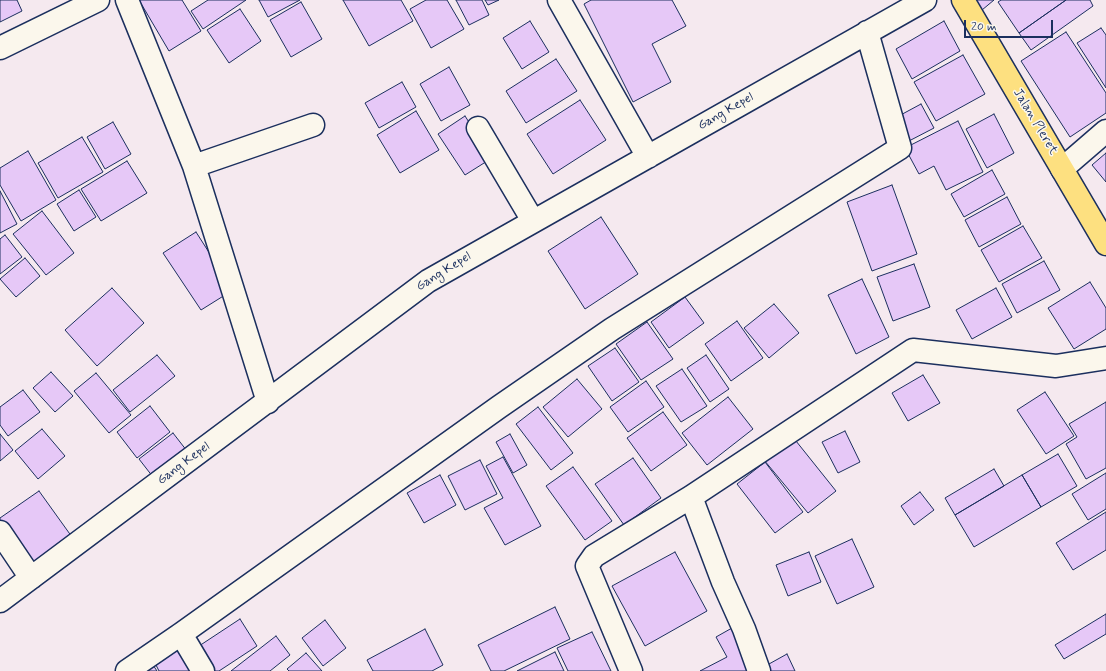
<!DOCTYPE html>
<style>
body{margin:0}
#map{position:relative;width:1106px;height:671px;overflow:hidden;background:#f5e9ef;font-family:Mynerve,sans-serif}
canvas{display:block}
.scale{position:absolute;left:964px;top:20px;width:89px;height:18px;box-sizing:border-box;border:2px solid #1b2f5e;border-top:0;padding-left:5px;font-size:12px;line-height:14px;white-space:nowrap;color:#1b2f5e;-webkit-text-stroke:3px #fbf7ec;paint-order:stroke}
</style>
<div id="map">
<canvas width="1106" height="671"></canvas>
<div class="scale">20 m</div>
</div>
<script>
const ctx = document.querySelector('canvas').getContext('2d');
ctx.lineJoin = 'round';
function paint(path, color) {
  ctx.fillStyle = color;
  ctx.fill(path, 'evenodd');
}
function shape(rows) {
  const path = new Path2D();
  for (const r of rows) {
    path.moveTo(r[0], r[1]);
    for (let i = 2; i < r.length; i += 2) path.lineTo(r[i], r[i + 1]);
  }
  return path;
}
function stroke(path, color, width, dash) {
  ctx.strokeStyle = color;
  ctx.lineWidth = width;
  ctx.lineCap = dash ? 'butt' : 'round';
  ctx.setLineDash(dash || []);
  ctx.stroke(path);
}
function label(font, color, halo, rows, align = 'center') {
  ctx.font = font + ' Mynerve,sans-serif';
  ctx.lineWidth = 3;
  ctx.setLineDash([]);
  ctx.textBaseline = 'middle';
  ctx.strokeStyle = halo;
  ctx.fillStyle = color;
  for (const [text, x, y, turn = 0] of rows) {
    ctx.save();
    ctx.translate(x, y);
    ctx.rotate((+turn || 0) * Math.PI / 180);
    ctx.textAlign = isNaN(turn) ? turn : align;
    if (halo) ctx.strokeText(text, 0, 0);
    ctx.fillText(text, 0, 0);
    ctx.restore();
  }
}
const building = shape([
 [0,0,17,0,22,11,0,22,0,0],
 [139,0,182,0,201,31,169,51,139,0],
 [208,0,246,0,203,29,191,11,208,0],
 [259,0,300,0,268,17,259,0],
 [343,0,401,0,413,21,369,46,343,0],
 [426,0,447,0,464,29,431,48,410,9,426,0],
 [456,0,482,0,489,15,469,25,456,0],
 [485,0,499,0,488,5,485,0],
 [591,0,672,0,686,26,652,44,671,82,633,102,584,4,591,0],
 [973,0,994,0,982,10,973,0],
 [1001,0,1066,0,1019,33,998,2,1001,0],
 [1066,0,1090,0,1093,6,1031,50,1019,33,1066,0],
 [301,2,322,39,291,57,270,20,301,2],
 [240,9,261,41,229,63,207,30,240,9],
 [530,21,549,52,522,69,503,38,530,21],
 [944,21,960,51,912,79,896,49,944,21],
 [1101,28,1106,35,1106,88,1077,43,1101,28],
 [1066,32,1106,93,1106,113,1070,137,1021,61,1066,32],
 [963,55,985,94,936,121,914,82,963,55],
 [556,59,577,91,526,123,506,91,556,59],
 [449,67,470,105,441,121,420,84,449,67],
 [402,82,416,107,379,128,365,103,402,82],
 [580,100,606,140,553,174,527,134,580,100],
 [921,104,934,128,907,142,895,118,921,104],
 [416,111,439,150,400,173,377,135,416,111],
 [994,114,1014,153,987,168,966,129,994,114],
 [465,116,492,158,465,175,438,134,465,116],
 [958,121,983,172,946,190,934,166,919,174,905,148,958,121],
 [113,122,131,154,105,169,87,137,113,122],
 [82,137,103,172,58,198,38,163,82,137],
 [28,151,56,200,21,221,0,185,0,168,28,151],
 [1106,153,1106,182,1092,165,1106,153],
 [127,161,147,193,101,221,81,189,127,161],
 [992,170,1005,194,964,217,951,194,992,170],
 [892,185,917,254,872,271,847,202,892,185],
 [79,190,96,217,74,231,57,204,79,190],
 [0,191,17,224,0,233,0,191],
 [1007,197,1021,224,979,247,965,220,1007,197],
 [42,211,74,253,46,275,13,234,42,211],
 [601,217,638,274,585,309,548,251,601,217],
 [1023,226,1042,258,999,282,981,250,1023,226],
 [196,232,233,290,201,310,163,253,196,232],
 [5,235,22,257,0,274,0,239,5,235],
 [25,258,40,276,16,297,0,279,25,258],
 [1044,261,1060,290,1017,313,1002,284,1044,261],
 [914,264,930,307,893,321,877,277,914,264],
 [862,279,889,337,856,354,828,295,862,279],
 [1090,282,1106,308,1106,329,1074,349,1048,308,1090,282],
 [112,288,144,323,97,366,65,330,112,288],
 [996,288,1012,317,972,339,956,310,996,288],
 [685,297,704,323,669,348,651,322,685,297],
 [774,304,799,333,769,358,744,328,774,304],
 [737,321,763,358,731,381,705,344,737,321],
 [647,322,673,359,641,380,616,344,647,322],
 [615,348,639,382,612,401,588,366,615,348],
 [157,355,175,376,130,412,113,390,157,355],
 [706,355,729,389,710,402,687,368,706,355],
 [682,369,707,406,681,422,656,386,682,369],
 [51,372,73,396,55,412,33,388,51,372],
 [96,373,131,415,109,433,74,391,96,373],
 [923,375,940,403,908,421,892,393,923,375],
 [577,379,602,409,568,437,543,407,577,379],
 [646,381,664,407,628,432,610,407,646,381],
 [23,390,40,412,8,436,0,425,0,407,23,390],
 [1045,392,1074,436,1046,454,1017,410,1045,392],
 [728,397,753,429,707,465,682,433,728,397],
 [1106,402,1106,468,1086,479,1066,444,1077,437,1069,424,1106,402],
 [150,406,170,432,137,458,117,432,150,406],
 [538,407,573,453,551,470,516,424,538,407],
 [663,412,687,445,651,471,627,438,663,412],
 [42,429,65,456,38,479,15,451,42,429],
 [845,431,860,462,838,473,822,442,845,431],
 [173,433,187,451,153,477,139,459,173,433],
 [0,434,13,450,0,461,0,434],
 [510,434,527,465,513,473,496,442,510,434],
 [792,436,836,491,808,513,764,460,792,436],
 [1058,454,1077,486,1041,507,1022,475,1058,454],
 [503,457,541,526,505,545,484,508,503,498,486,466,503,457],
 [633,458,661,498,624,525,595,484,633,458],
 [480,460,497,494,465,510,448,476,480,460],
 [765,462,803,512,775,533,737,484,765,462],
 [573,467,612,521,585,540,546,486,573,467],
 [994,469,1004,486,955,515,945,498,994,469],
 [1106,473,1106,509,1088,520,1072,494,1106,473],
 [440,475,456,505,424,523,407,493,440,475],
 [1022,475,1041,507,974,547,955,515,1022,475],
 [39,491,72,537,33,566,0,521,0,518,39,491],
 [920,492,934,510,914,525,901,506,920,492],
 [1106,512,1106,550,1073,570,1056,543,1106,512],
 [852,539,874,587,837,604,815,556,852,539],
 [675,552,707,611,645,646,612,586,675,552],
 [809,552,821,582,788,596,776,565,809,552],
 [555,607,570,639,504,671,491,671,478,645,555,607],
 [1106,614,1106,634,1064,659,1055,645,1106,614],
 [240,619,257,646,219,671,211,671,196,648,240,619],
 [325,620,346,648,323,666,302,638,325,620],
 [732,628,755,671,700,671,727,657,716,637,732,628],
 [425,629,443,665,432,671,373,671,367,660,425,629],
 [592,632,611,671,568,671,557,648,592,632],
 [276,636,290,655,270,671,231,671,276,636],
 [180,648,194,671,159,671,155,663,180,648],
 [555,652,564,671,517,671,555,652],
 [306,653,322,671,289,671,287,669,306,653],
 [787,654,795,671,762,671,760,669,787,654],
 [153,665,157,671,144,671,153,665]
]);
const minor = shape([
 [127,0,194,166,268,402],
 [559,0,648,157],
 [0,48,98,0],
 [478,128,533,221],
 [194,166,313,125],
 [1062,169,1106,131],
 [691,497,723,582,744,629,759,671],
 [0,532,31,578],
 [0,601,428,281,925,0],
 [181,634,203,671],
 [127,671,181,634,499,407,612,329,900,148,867,32],
 [631,671,587,566,594,556,691,497,913,350,1056,366,1106,358]
]);
const major = shape([
 [963,0,1106,244]
]);
const streetNames = [
 ["Gang Kepel",726,112,-30],
 ["Jalan Pleret",1035,122,59],
 ["Gang Kepel",444,272,-32],
 ["Gang Kepel",184,464,-37]
];
paint(building, '#e6c8f7');
stroke(building, '#1b2f5e', 1);
stroke(minor, '#1b2f5e', 25);
stroke(major, '#1b2f5e', 25);
stroke(minor, '#fbf7ec', 22);
stroke(major, '#fde080', 22);
label('13px', '#1b2f5e', '#fbf7ec', streetNames);
</script>
